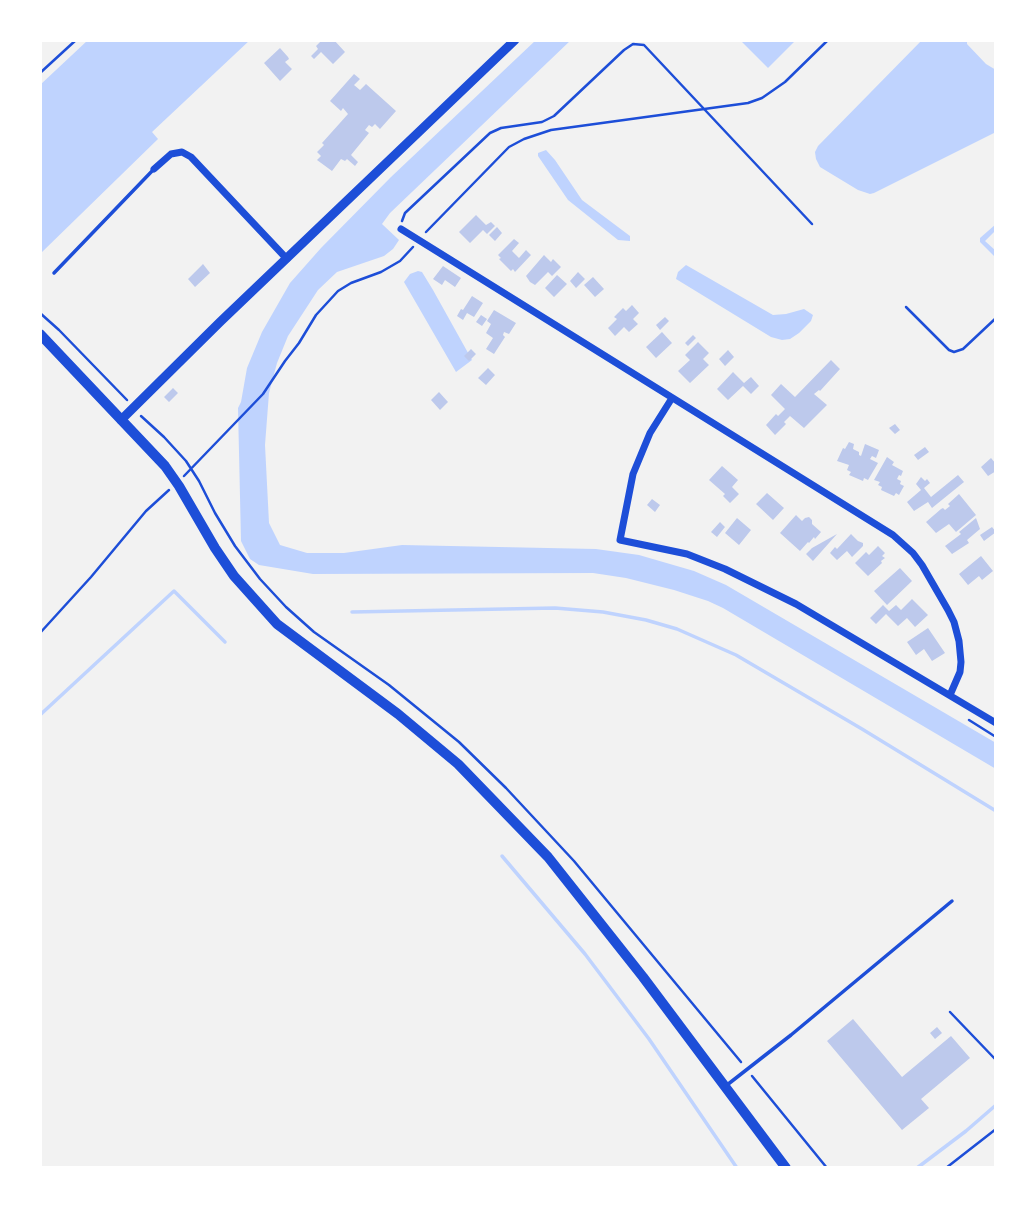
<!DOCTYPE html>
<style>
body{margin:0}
#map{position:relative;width:1036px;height:1208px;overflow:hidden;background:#f2f2f2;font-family:"Titillium Web",sans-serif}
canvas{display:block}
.frame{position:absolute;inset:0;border:42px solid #fff;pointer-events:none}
</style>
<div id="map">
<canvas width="1036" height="1208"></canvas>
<div class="frame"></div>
</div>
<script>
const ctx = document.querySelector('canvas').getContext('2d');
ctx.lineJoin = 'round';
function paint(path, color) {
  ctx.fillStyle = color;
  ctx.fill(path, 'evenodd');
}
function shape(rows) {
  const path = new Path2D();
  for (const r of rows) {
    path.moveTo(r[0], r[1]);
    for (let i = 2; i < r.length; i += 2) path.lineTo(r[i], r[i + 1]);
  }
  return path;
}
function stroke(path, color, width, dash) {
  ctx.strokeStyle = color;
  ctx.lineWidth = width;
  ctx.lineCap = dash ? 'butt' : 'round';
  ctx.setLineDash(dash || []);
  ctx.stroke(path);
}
const water = shape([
 [88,40,250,40,152,132,158,139,40,254,40,85],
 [536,40,571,40,390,213,382,224,399,240,393,249,384,256,337,272,318,290,288,336,277,363,269,393,265,445,269,523,280,545,307,553,344,553,402,545,596,549,639,555,694,571,726,585,996,743,996,769,723,608,708,601,674,590,626,578,593,573,313,574,259,565,250,559,241,541,238,408,241,402,247,368,262,332,290,283,321,248,391,177],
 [740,40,796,40,768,68],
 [922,40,967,40,967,44,986,64,996,70,996,132,874,193,870,194,858,190,820,167,816,159,815,152,818,146],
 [546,150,555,160,582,200,630,236,630,241,618,240,568,200,538,156,538,153],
 [996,224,996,230,985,241,996,251,996,258,980,242,980,238],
 [686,265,773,315,786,314,804,309,813,315,811,321,799,333,790,339,782,340,771,337,676,279,678,272],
 [418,271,422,272,433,290,472,360,456,372,404,282,410,274]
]);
const stream = shape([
 [352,612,555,608,603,612,646,620,677,629,736,655,862,729,996,811],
 [40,715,174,591,225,642],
 [502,856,585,954,649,1039,737,1168],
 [917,1168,966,1131,996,1105]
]);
const building = shape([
 [322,40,334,40,345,52,333,64,321,52,314,59,311,56,318,49,316,46],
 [280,48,288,57,289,59,285,62,292,69,280,81,264,63],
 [354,74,360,79,354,85,360,90,366,84,396,111,380,129,375,124,372,127,369,125,365,130,369,133,351,155,358,162,355,166,347,159,345,161,341,159,332,171,317,160,321,156,317,152,324,145,322,143,348,114,343,108,341,111,330,101],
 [476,215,486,225,491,222,495,226,487,234,483,230,470,243,459,232],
 [497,227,502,233,495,241,489,235],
 [514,239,519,243,512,251,519,258,526,250,531,255,515,272,513,269,511,271,499,259,501,258,498,255],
 [544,255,551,262,553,259,561,267,552,276,548,272,535,285,530,282,526,276],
 [203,264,210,273,195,287,188,279],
 [443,266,461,278,455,287,445,280,442,285,433,279],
 [578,272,585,279,576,288,570,281],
 [557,275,567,284,554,297,545,288],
 [593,277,604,289,595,297,584,285],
 [472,296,483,303,474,317,467,313,463,320,457,316,461,309,463,310],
 [632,305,639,313,633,319,638,324,629,332,624,327,615,336,608,328,617,319,614,317,623,308,626,311],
 [494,310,516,323,509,334,504,332,503,335,505,337,494,354,486,349,493,338,486,333,491,324,487,321],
 [481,315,487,319,482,326,476,322],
 [665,317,669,321,660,330,656,325],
 [662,332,672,343,656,358,646,347],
 [693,335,696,338,688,346,685,343],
 [698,342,709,353,703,359,709,365,690,383,678,371,690,360,685,355],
 [471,349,476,354,469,361,464,356],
 [728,350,734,357,725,366,719,359],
 [831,360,840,369,820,391,819,390,814,394,827,405,804,428,790,416,784,422,786,424,775,435,766,425,776,414,778,416,785,409,771,395,781,384,795,397],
 [488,368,495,375,486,385,478,378],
 [733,372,744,383,751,377,759,386,751,394,743,386,728,400,717,389],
 [173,388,178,393,169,402,164,397],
 [439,392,448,402,440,410,431,400],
 [895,424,900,430,895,434,889,428],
 [849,442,854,444,853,449,859,452,859,455,861,456,865,444,879,450,876,458,872,456,870,459,878,463,868,480,864,478,863,481,849,475,851,472,847,470,849,465,837,461,843,448,845,449],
 [925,447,929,452,918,460,914,455],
 [887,457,894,462,892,465,903,471,901,476,899,475,897,479,901,481,900,484,904,486,899,495,896,493,894,496,881,490,882,487,878,485,880,482,874,480],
 [991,458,996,464,996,471,988,476,981,467],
 [722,466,738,480,732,487,739,494,730,503,723,496,725,494,709,480],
 [958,475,964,482,932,508,928,502,914,511,907,502,921,490,916,484,921,477,925,481,927,479,930,483,924,488,931,497],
 [767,493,784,508,773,520,756,504],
 [959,494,976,515,956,532,949,524,936,533,926,522,941,509,943,508,945,510,950,506,948,504],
 [652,499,660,505,655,512,647,505],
 [796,515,802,521,805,518,809,517,812,520,812,524,821,532,815,539,814,537,809,543,808,542,800,551,780,533],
 [737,518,751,530,739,545,725,533],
 [976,518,980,529,967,540,969,543,952,554,945,546,961,534,959,532],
 [720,522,725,527,717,537,711,532],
 [992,527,996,532,984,541,980,535],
 [837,534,813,561,806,554,812,548],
 [851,534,858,541,863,543,863,546,852,557,847,551,837,560,830,553,835,547,837,549],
 [878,546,885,553,882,556,885,558,881,561,882,563,868,576,855,563,866,552,869,555],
 [981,556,993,571,982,580,979,576,968,585,959,574],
 [900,568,912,581,887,605,874,591],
 [912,599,928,615,915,627,907,618,898,626,886,614,876,624,870,618,883,605,889,611,896,605,901,610],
 [928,628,945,653,932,661,924,649,916,655,907,642],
 [853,1019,902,1077,951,1036,970,1058,921,1099,929,1108,902,1130,827,1041],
 [937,1027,942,1033,935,1039,930,1033]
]);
const path = shape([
 [40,73,76,40],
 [402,221,405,213,490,133,501,128,542,122,554,116,624,50,633,44,644,45,812,224],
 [426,232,509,147,524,139,551,130,748,103,762,98,785,82,828,40],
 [906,307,949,350,954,352,963,349,996,318],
 [40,313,59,330,127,400],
 [141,416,164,437,186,461,199,481,215,513,235,546,260,579,286,607,314,632,389,685,459,742,506,788,574,861,741,1062],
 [184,476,263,394,285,361,299,343,316,315,338,291,351,283,381,272,400,261,413,247],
 [40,633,91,577,146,511,169,490],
 [969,720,996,737],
 [950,1012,996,1060],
 [752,1076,827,1168],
 [946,1168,996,1129]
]);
const service = shape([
 [54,273,154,169],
 [727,1085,791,1035,952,901]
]);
const minor = shape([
 [154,169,171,154,182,152,191,157,287,259],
 [401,229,893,535,913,553,922,565,948,610,954,622,959,641,961,662,960,672,950,695],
 [672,398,650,433,633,474,620,540,687,554,725,569,796,604,996,723]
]);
const tertiary = shape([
 [121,420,220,322,515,40]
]);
const secondary = shape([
 [40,334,165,466,179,486,215,548,234,576,277,624,398,714,458,764,548,857,643,977,786,1168]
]);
paint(water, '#bfd3fe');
stroke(stream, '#bfd3fe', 3.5);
paint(building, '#bdc9ec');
stroke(path, '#1d4ed8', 2.5);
stroke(service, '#1d4ed8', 3.5);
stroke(minor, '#1d4ed8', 7);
stroke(tertiary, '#1d4ed8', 9);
stroke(secondary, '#1d4ed8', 10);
</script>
